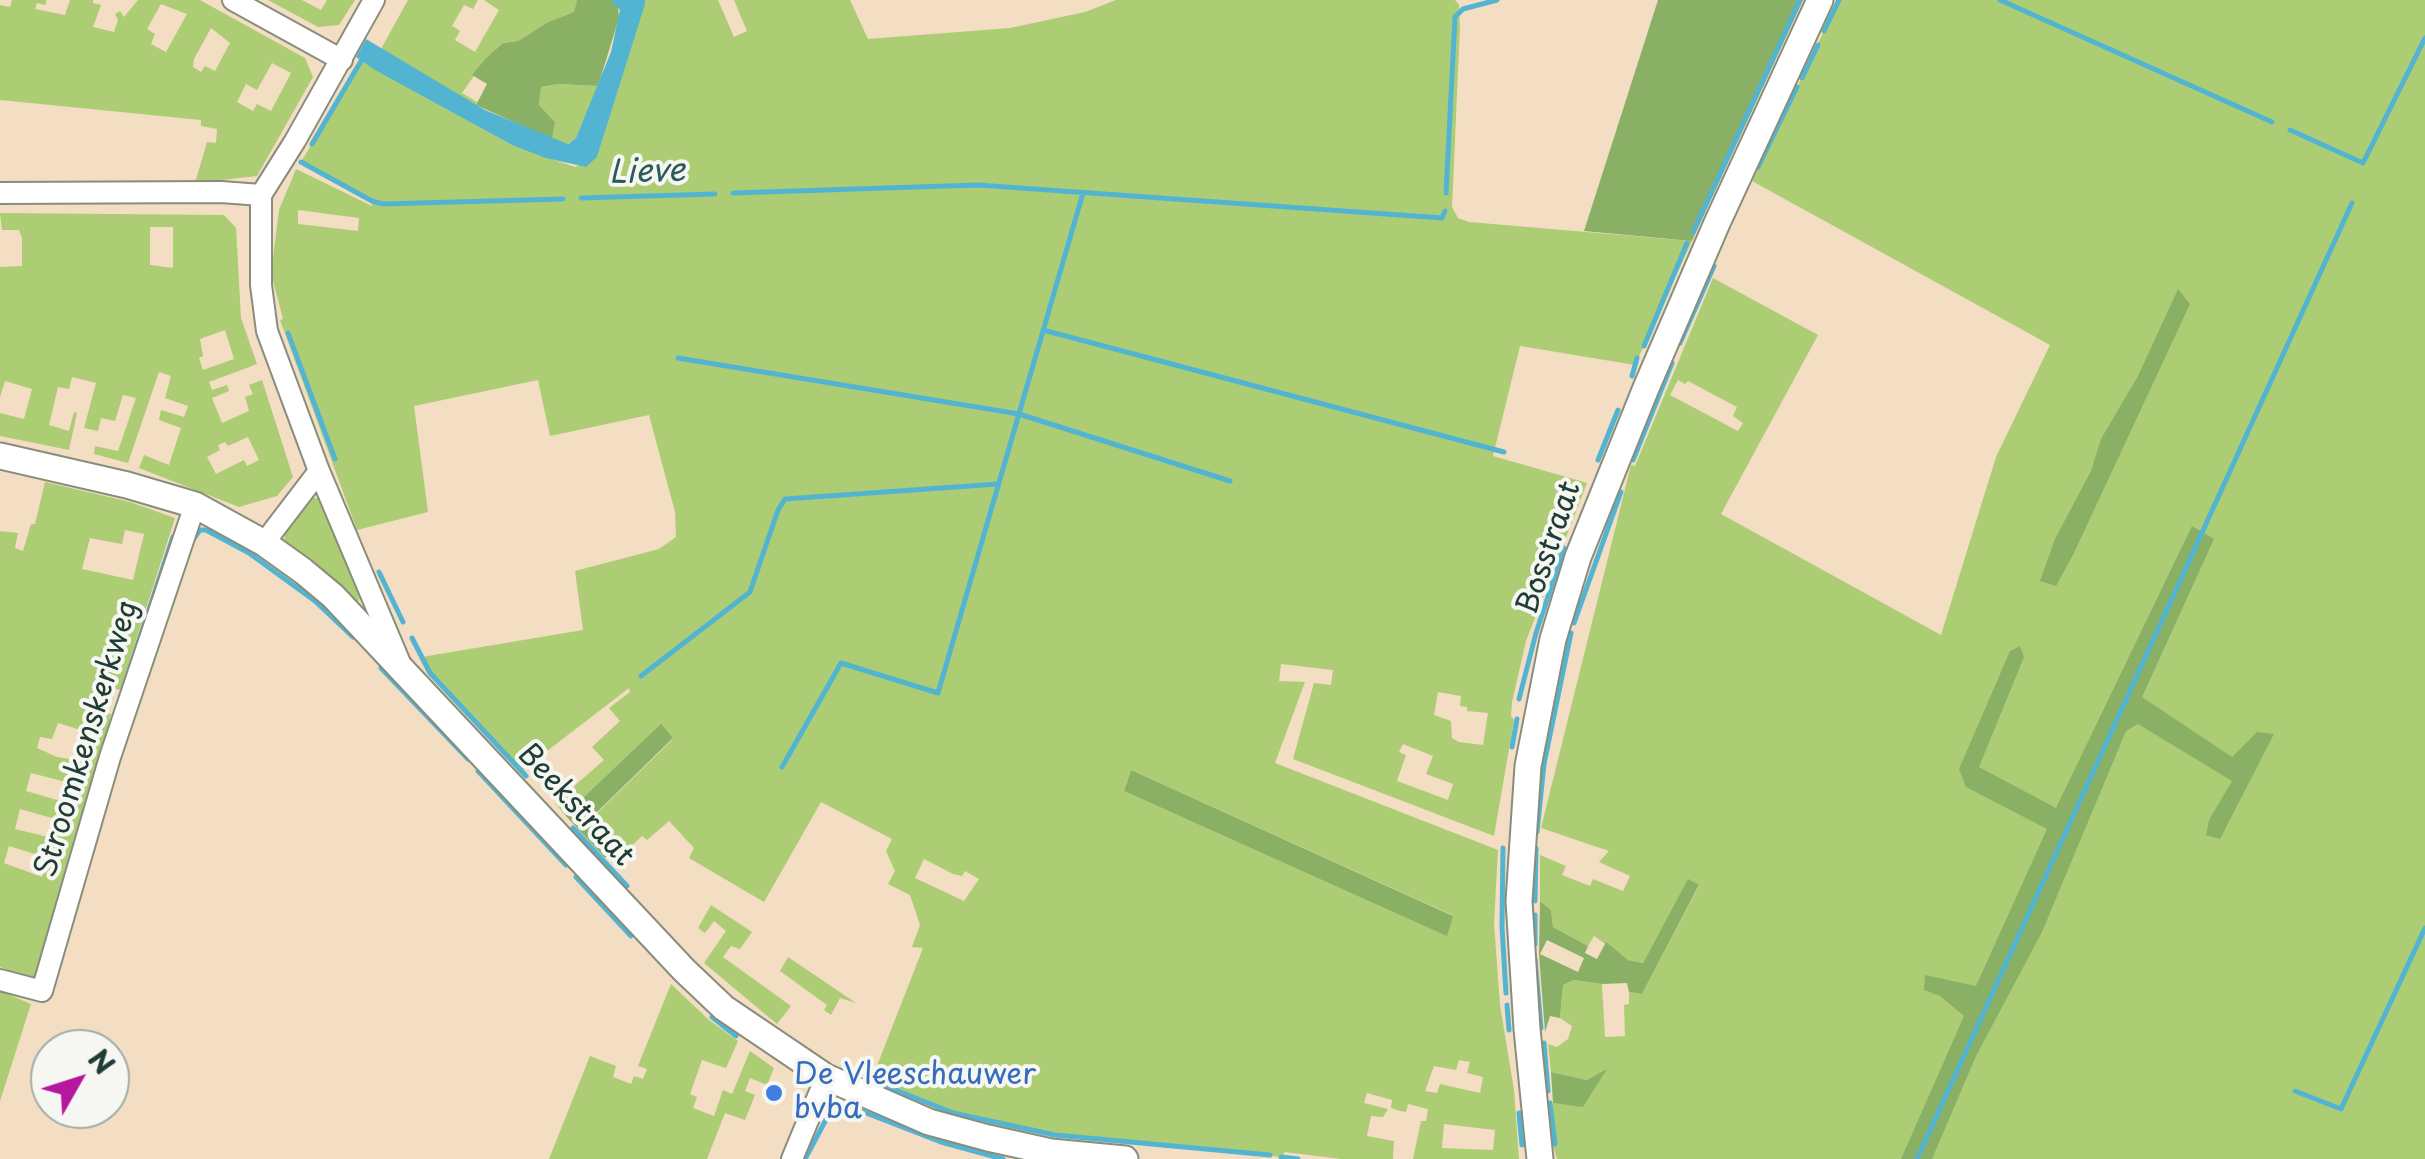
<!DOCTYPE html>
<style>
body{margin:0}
#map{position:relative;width:2425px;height:1159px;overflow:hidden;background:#f3ddc3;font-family:"Playpen Sans",sans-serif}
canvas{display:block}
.north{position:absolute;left:30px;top:1029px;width:100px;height:100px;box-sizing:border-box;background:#f6f6f2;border:2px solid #a0aca6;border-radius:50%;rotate:51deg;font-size:28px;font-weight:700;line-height:40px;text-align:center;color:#1f3d34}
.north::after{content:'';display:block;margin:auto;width:35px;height:45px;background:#b5179e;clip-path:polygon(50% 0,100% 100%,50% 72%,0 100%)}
</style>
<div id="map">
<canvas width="2425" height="1159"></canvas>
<div class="north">N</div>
</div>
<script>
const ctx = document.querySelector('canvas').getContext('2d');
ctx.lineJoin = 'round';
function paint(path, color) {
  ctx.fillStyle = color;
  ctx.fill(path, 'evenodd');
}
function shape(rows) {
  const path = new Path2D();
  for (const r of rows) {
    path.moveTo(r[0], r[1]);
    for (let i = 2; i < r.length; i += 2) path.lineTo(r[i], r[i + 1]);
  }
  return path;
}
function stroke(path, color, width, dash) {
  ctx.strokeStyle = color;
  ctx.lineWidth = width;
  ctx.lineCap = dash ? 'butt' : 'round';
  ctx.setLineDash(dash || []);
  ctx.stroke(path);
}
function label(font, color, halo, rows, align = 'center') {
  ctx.font = font + ' "Playpen Sans",sans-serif';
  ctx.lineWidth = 8;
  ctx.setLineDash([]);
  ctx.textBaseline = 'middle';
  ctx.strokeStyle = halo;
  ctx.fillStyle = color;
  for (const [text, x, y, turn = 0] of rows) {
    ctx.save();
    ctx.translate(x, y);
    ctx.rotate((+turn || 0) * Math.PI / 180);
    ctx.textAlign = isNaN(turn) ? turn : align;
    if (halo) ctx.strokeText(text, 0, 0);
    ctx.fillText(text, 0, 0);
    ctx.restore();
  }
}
const green = shape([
 [12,0,46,0,46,5,37,3,35,9,65,15,70,0,93,0,93,3,101,5,93,27,114,32,118,20,115,14,120,11,124,17,138,0,200,0,305,58,313,77,257,176,195,183,207,142,216,143,217,129,201,126,201,120,0,100,0,5,10,7],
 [161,4,187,14,166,52,151,44,155,34,147,29],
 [211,28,230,43,215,71,205,66,201,72,193,67,194,59],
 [272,63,291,73,271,111,257,104,253,111,237,102,246,84,257,90],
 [268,0,302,0,321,10,327,0,355,0,339,25,318,27],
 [408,0,478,0,473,9,464,5,452,26,460,31,455,40,475,52,499,10,484,0,577,0,574,12,548,22,518,41,503,43,487,57,462,93,477,102,476,105,381,49],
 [645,0,718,0,734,37,747,31,734,0,850,0,868,39,1010,28,1085,12,1116,0,1455,0,1459,5,1460,27,1452,207,1458,218,1469,222,1692,241,1635,365,1520,346,1493,456,1587,483,1526,641,1512,702,1511,716,1514,720,1494,836,1293,759,1314,683,1331,685,1333,670,1281,664,1279,681,1305,682,1275,763,1498,850,1494,923,1500,1005,1514,1090,1519,1159,1413,1159,1421,1121,1426,1121,1428,1109,1408,1104,1406,1112,1400,1111,1391,1108,1392,1100,1367,1093,1364,1103,1388,1109,1383,1117,1371,1116,1367,1136,1394,1141,1393,1159,1341,1159,1285,1152,1281,1157,1055,1135,953,1113,883,1085,873,1076,923,948,912,947,920,925,910,895,888,884,895,871,886,851,892,839,821,802,764,902,689,858,694,848,669,821,647,840,642,836,626,851,614,847,590,820,673,739,661,725,565,815,555,803,604,760,592,747,620,721,609,708,630,692,629,688,521,771,430,673,422,657,583,630,575,571,659,549,676,537,675,512,649,415,550,436,538,380,414,406,428,512,357,530,280,320,283,319,271,273,279,210,296,169,372,206,371,201,301,162,361,61,514,146,575,167,597,157],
 [298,210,359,218,358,231,298,224],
 [1438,692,1461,696,1460,706,1467,707,1467,711,1488,713,1483,745,1459,742,1452,738,1451,721,1434,715],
 [1403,744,1433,756,1426,774,1453,784,1448,800,1397,781,1406,755,1399,752],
 [1131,770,1452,915,1447,935,1124,791],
 [924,859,953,874,962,876,965,871,979,879,964,901,915,878],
 [1459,1060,1470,1062,1467,1073,1483,1077,1480,1093,1440,1084,1437,1093,1425,1091,1434,1066,1456,1070],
 [1444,1124,1495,1130,1493,1150,1442,1148],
 [1839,0,2425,0,2425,1159,1557,1159,1553,1145,1553,1103,1583,1106,1605,1071,1587,1080,1551,1072,1548,1044,1557,1047,1568,1039,1572,1026,1560,1018,1563,985,1574,980,1602,984,1605,1037,1625,1036,1624,1005,1629,1004,1629,992,1642,994,1699,886,1688,880,1643,963,1628,960,1594,936,1588,946,1553,927,1551,910,1540,901,1540,855,1566,866,1562,875,1590,886,1593,879,1623,891,1630,876,1599,862,1609,851,1541,828,1631,465,1635,466,1713,278,1818,335,1721,514,1941,635,1996,457,2050,345,1752,181],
 [1678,380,1685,384,1688,381,1737,407,1733,416,1743,423,1738,431,1670,395],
 [558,84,598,86,576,138,567,144,552,139,555,122,539,105,541,87],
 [0,213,224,215,236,228,241,318,257,364,209,382,212,390,227,385,229,391,212,398,222,423,249,411,245,397,253,394,249,385,262,380,293,477,277,496,239,507,139,468,144,455,169,465,181,428,159,420,161,410,184,417,188,406,165,398,171,376,159,372,128,463,94,454,95,446,118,451,136,398,123,395,115,421,101,418,98,431,84,428,96,383,72,377,69,389,58,387,49,425,69,431,74,412,77,413,69,450,0,436,0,413,24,419,32,389,5,381,0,397,0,267,22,266,22,238,19,230,2,230],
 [150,227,173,227,173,268,150,265],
 [225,330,234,359,203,370,199,358,203,356,200,339],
 [248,437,259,460,247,466,244,460,216,474,207,457,220,450,218,445,225,442,228,446],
 [45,482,130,502,175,518,120,690,113,688,106,712,111,714,108,727,41,973,30,979,0,967,0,531,18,533,15,548,23,551,31,524,35,524],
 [125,530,144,534,133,580,82,569,90,538,122,544],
 [58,723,84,731,76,760,57,757,37,748,40,737,52,739],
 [31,773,70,783,64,802,26,791],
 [20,809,59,820,52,838,15,829],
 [9,846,48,858,42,877,4,863],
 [311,497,320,499,360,594,359,601,355,602,284,543,285,534],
 [711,905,752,932,740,949,731,946,723,957,791,1006,777,1024,704,963,726,931,714,921,705,933,698,928],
 [788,957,856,1003,840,998,831,1015,824,1010,827,1005,780,971],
 [671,984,709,1020,738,1041,726,1068,702,1060,690,1094,697,1097,693,1108,714,1116,723,1090,732,1094,750,1051,774,1068,767,1085,750,1078,745,1091,755,1095,745,1120,725,1113,707,1159,549,1159,590,1056,616,1066,613,1077,631,1084,634,1076,643,1079,647,1069,638,1066],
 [0,991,31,1004,0,1101]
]);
const forest = shape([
 [577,0,611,0,618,5,619,18,598,86,558,84,541,87,539,105,555,122,552,139,476,105,487,84,472,75,487,57,503,43,518,41,548,22,574,12],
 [1658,0,1803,0,1692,241,1584,231],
 [2178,289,2190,304,2073,555,2056,586,2040,581,2055,539,2091,471,2101,439,2138,376],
 [2192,526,2214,539,2142,697,2232,757,2257,732,2274,734,2220,839,2206,835,2209,820,2232,781,2138,724,2126,731,2042,932,1976,1056,1932,1159,1901,1159,1964,1016,1940,996,1924,990,1925,975,1976,986,2047,829,1966,787,1959,769,2010,651,2020,646,2024,657,1979,767,2056,808],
 [661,724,673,738,590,819,614,847,605,858,565,815],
 [1131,770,1453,916,1447,936,1124,791],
 [1688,879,1699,885,1642,994,1629,992,1627,983,1602,984,1574,980,1563,985,1560,1018,1550,1016,1545,1032,1539,954,1540,901,1551,910,1553,927,1588,946,1585,953,1597,959,1606,942,1628,960,1643,963],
 [1547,940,1584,958,1578,972,1540,954],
 [1607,1069,1583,1107,1553,1103,1551,1072,1587,1080]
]);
const water = shape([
 [611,0,645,0,645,4,597,157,586,167,546,158,514,146,375,70,356,57,366,39,485,110,568,144,576,138,611,52,620,10]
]);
const stream = shape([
 [2000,0,2272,122],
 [1824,31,1839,0],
 [1802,78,1818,45],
 [2290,130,2363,163,2425,38],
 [312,144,361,61],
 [301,162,372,201,383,204,563,199],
 [1758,167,1797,87],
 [733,193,978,185,1442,218,1445,211],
 [1446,193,1455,17,1463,9,1497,0],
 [581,198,715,194],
 [1693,232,1800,0],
 [1043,330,1504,452],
 [288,333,335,459],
 [1680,343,1714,266],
 [1644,346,1687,243],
 [678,358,1019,414,1230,481],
 [1632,376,1637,358],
 [1598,460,1618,410],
 [1633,460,1672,363],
 [192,541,200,530,206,530,249,553,315,601,353,637],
 [379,572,403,622],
 [1574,623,1621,492],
 [412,638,430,673,526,776],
 [381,668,468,759],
 [641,676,750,592,778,510,785,499,998,484],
 [124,686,173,537],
 [1519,699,1536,633,1564,548],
 [1512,747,1517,719],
 [782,767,841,663,938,693,1083,193],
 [478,771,566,865],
 [573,828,627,886],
 [1537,832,1544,764,1571,633],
 [1503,848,1502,927,1506,993],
 [576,877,631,936],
 [1535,901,1536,848],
 [1535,915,1535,944],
 [1535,959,1541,1028],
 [1507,1005,1509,1030],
 [712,1017,736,1036],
 [1544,1043,1548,1091],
 [883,1085,953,1113,1055,1135,1270,1155],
 [2295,1091,2341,1109,2425,928],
 [1550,1103,1555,1144],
 [861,1111,941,1142,1003,1159],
 [1519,1113,1522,1145],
 [1281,1157,1298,1159],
 [805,1159,829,1114,846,1105],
 [1917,1159,2352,203]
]);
const minor = shape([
 [233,0,342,60],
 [374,0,295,141,261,195,261,285,267,331,319,471,400,663],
 [0,193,221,192,261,195],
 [264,543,319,471],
 [0,980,42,991,110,757,195,505],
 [792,1159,826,1077]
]);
const tertiary = shape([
 [0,456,127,485,195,505,264,543,303,571,333,596,684,970,724,1008,826,1077,929,1122,988,1138,1051,1152,1125,1159],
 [1540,1159,1527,1029,1519,901,1528,766,1553,639,1578,557,1646,388,1717,223,1820,0]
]);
const markers = [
 [774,1093,10,"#3f7fe0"]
];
const streetNames = [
 ["Bosstraat",1550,548,-71],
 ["Stroomkenskerkweg",88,739,-73],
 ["Beekstraat",575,806,47]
];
const shopNames = [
 ["De Vleeschauwer",794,1076],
 ["bvba",794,1110]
];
const waterNames = [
 ["Lieve",647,173,-2]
];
paint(green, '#adcd75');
paint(forest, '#8ab066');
paint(water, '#53b4d2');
stroke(stream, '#53b4d2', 5);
stroke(minor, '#898d7c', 24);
stroke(tertiary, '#898d7c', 29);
stroke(minor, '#fff', 20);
stroke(tertiary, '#fff', 25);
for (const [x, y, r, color] of markers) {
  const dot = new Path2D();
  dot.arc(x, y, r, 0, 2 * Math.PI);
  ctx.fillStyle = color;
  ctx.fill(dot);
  stroke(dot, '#f6f6f2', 4);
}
label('30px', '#1f3d34', '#f6f6f2', streetNames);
label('30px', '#366cbe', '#f6f6f2', shopNames, 'left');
label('italic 32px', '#2c5b5c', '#f6f6f2', waterNames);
</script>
